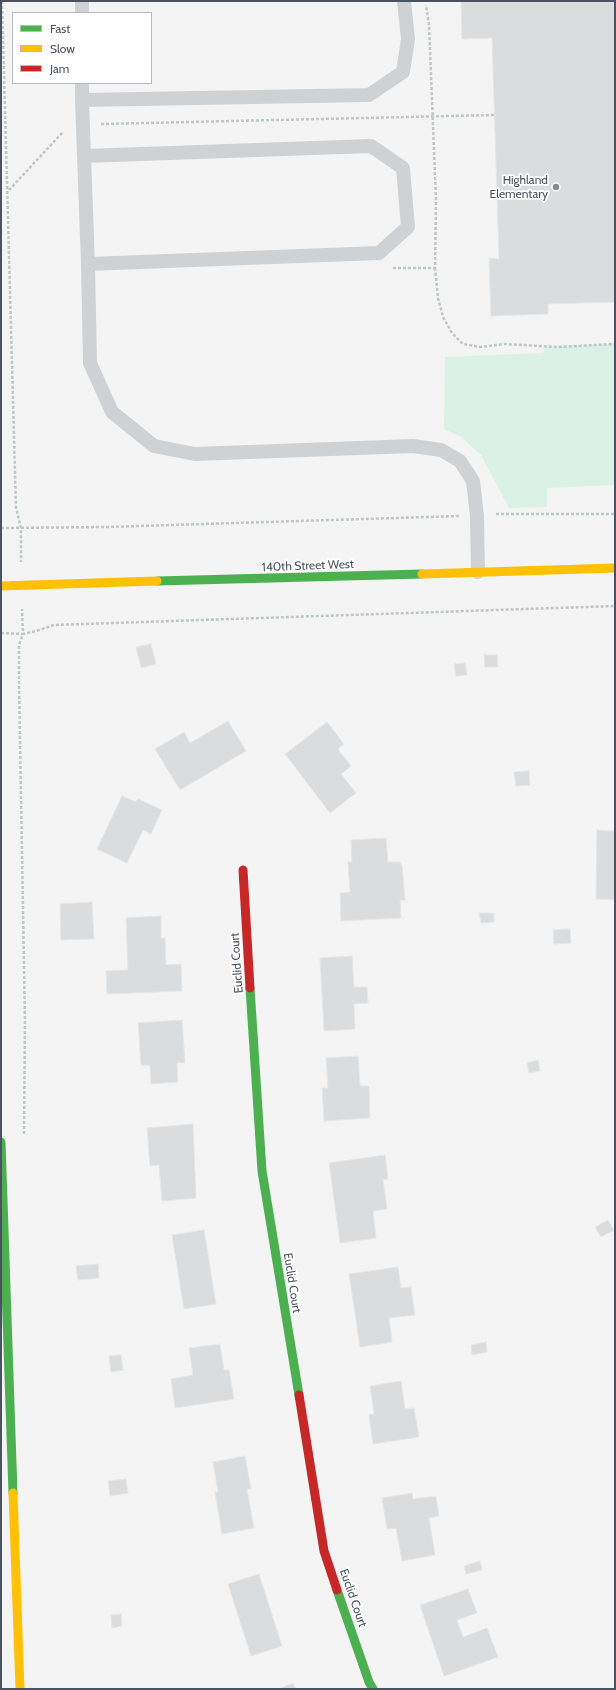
<!DOCTYPE html>
<style>
body{margin:0}
#map{position:relative;width:616px;height:1690px;overflow:hidden;background:#f4f4f4;font-family:Cabin,sans-serif}
canvas{display:block}
.frame{position:absolute;inset:0;border:2px solid #4b5360;pointer-events:none}
.legend{position:absolute;left:12px;top:12px;width:140px;height:72px;box-sizing:border-box;background:#fff;border:1px solid #b7babf;margin:0;padding:5px 7px;list-style:none;font-size:12px;color:#4b5360}
.legend li{display:flex;align-items:center;gap:8px;height:20px}
.legend b{width:20px;border:1px solid #b7babf}
</style>
<div id="map">
<canvas width="616" height="1690"></canvas>
<div class="frame"></div>
<ul class="legend">
<li><b style="height:5px;background:#4caf50"></b>Fast</li>
<li><b style="height:5px;background:#ffc107"></b>Slow</li>
<li><b style="height:5px;background:#c62828"></b>Jam</li>
</ul>
</div>
<script>
const ctx = document.querySelector('canvas').getContext('2d');
ctx.lineJoin = 'round';
function paint(path, color) {
  ctx.fillStyle = color;
  ctx.fill(path, 'evenodd');
}
function shape(rows) {
  const path = new Path2D();
  for (const r of rows) {
    path.moveTo(r[0], r[1]);
    for (let i = 2; i < r.length; i += 2) path.lineTo(r[i], r[i + 1]);
  }
  return path;
}
function stroke(path, color, width, dash) {
  ctx.strokeStyle = color;
  ctx.lineWidth = width;
  ctx.lineCap = dash ? 'butt' : 'round';
  ctx.setLineDash(dash || []);
  ctx.stroke(path);
}
function label(font, color, halo, rows, align = 'center') {
  ctx.font = font + ' Cabin,sans-serif';
  ctx.lineWidth = 3.5;
  ctx.setLineDash([]);
  ctx.textBaseline = 'middle';
  ctx.strokeStyle = halo;
  ctx.fillStyle = color;
  for (const [text, x, y, turn = 0] of rows) {
    ctx.save();
    ctx.translate(x, y);
    ctx.rotate((+turn || 0) * Math.PI / 180);
    ctx.textAlign = isNaN(turn) ? turn : align;
    if (halo) ctx.strokeText(text, 0, 0);
    ctx.fillText(text, 0, 0);
    ctx.restore();
  }
}
const green = shape([
 [615,344,615,485,547,488,547,507,509,508,481,455,461,437,444,429,445,357,543,353,545,346]
]);
const building = shape([
 [461,1,615,1,615,302,548,304,548,314,491,316,489,258,499,259,492,38,462,39,461,1],
 [151,644,156,664,141,668,136,647,151,644],
 [484,655,497,655,498,667,485,667,484,655],
 [465,663,467,675,456,676,454,664,465,663],
 [228,721,246,751,180,790,155,749,184,732,190,743,228,721],
 [327,722,344,744,338,749,351,766,341,774,356,793,330,813,285,754,327,722],
 [529,771,530,785,516,786,514,772,529,771],
 [122,796,136,802,138,799,162,810,151,834,143,830,127,863,97,849,122,796],
 [597,830,615,831,615,900,596,899,597,830],
 [386,838,388,862,400,862,402,866,405,900,400,900,401,918,341,921,340,893,350,892,348,862,352,862,351,840,386,838],
 [92,902,94,939,61,940,60,904,92,902],
 [479,913,494,913,494,922,481,923,479,913],
 [161,916,161,938,165,938,166,965,181,964,182,991,107,994,106,971,128,970,126,918,161,916],
 [570,929,571,943,554,944,553,930,570,929],
 [352,956,354,987,367,987,368,1003,354,1004,355,1029,324,1031,320,958,352,956],
 [182,1020,185,1063,177,1063,178,1082,151,1084,150,1065,141,1065,138,1023,182,1020],
 [358,1056,360,1086,369,1086,370,1118,324,1121,322,1088,328,1088,326,1058,358,1056],
 [538,1060,540,1071,529,1073,527,1063,538,1060],
 [193,1124,196,1198,162,1201,159,1165,150,1166,147,1128,193,1124],
 [385,1155,388,1179,383,1180,387,1209,373,1211,376,1238,340,1243,329,1163,385,1155],
 [608,1220,614,1230,601,1237,595,1227,608,1220],
 [204,1230,216,1304,184,1309,172,1235,204,1230],
 [98,1264,99,1278,78,1280,76,1266,98,1264],
 [398,1267,401,1288,411,1287,415,1315,389,1318,392,1342,360,1347,349,1274,398,1267],
 [486,1342,487,1352,472,1355,471,1345,486,1342],
 [220,1344,224,1370,229,1370,234,1399,175,1408,171,1379,193,1375,189,1348,220,1344],
 [121,1355,123,1370,111,1372,109,1356,121,1355],
 [401,1381,405,1409,414,1408,419,1437,373,1444,369,1415,374,1414,370,1386,401,1381],
 [245,1456,251,1489,247,1489,254,1528,222,1534,215,1492,218,1492,213,1462,245,1456],
 [126,1479,128,1493,110,1496,108,1481,126,1479],
 [412,1493,413,1499,436,1496,439,1516,429,1518,435,1555,402,1561,396,1528,387,1529,382,1498,412,1493],
 [480,1561,482,1570,466,1574,464,1566,480,1561],
 [259,1574,282,1646,251,1656,228,1584,259,1574],
 [468,1589,477,1613,457,1620,463,1637,487,1628,498,1657,444,1676,420,1605,468,1589],
 [121,1614,122,1626,112,1628,111,1615,121,1614],
 [293,1683,296,1689,279,1689,293,1683]
]);
const path = shape([
 [2,1,16,508,21,528,21,562],
 [101,124,495,115],
 [9,190,63,132],
 [393,268,435,268,436,200,429,25,426,5],
 [435,268,438,298,443,317,452,333,463,344,480,347,505,344,557,347,615,344],
 [496,514,615,514],
 [1,528,107,527,459,516],
 [1,633,23,634,22,609],
 [24,1134,25,1022,19,684,19,645,23,634,36,631,54,625,615,606]
]);
const lane = shape([
 [82,1,82,13],
 [404,1,408,39,403,72,369,95,82,100,84,156,371,146,403,168,408,227,379,253,88,264,90,363,112,412,154,446,195,454,413,446,441,450,460,461,473,481,477,516,478,572],
 [82,83,82,100],
 [84,156,88,264]
]);
const fast = shape([
 [157,581,422,574],
 [250,988,262,1171,299,1395],
 [1,1142,13,1493],
 [337,1590,369,1682,373,1689]
]);
const slow = shape([
 [422,574,615,568],
 [1,586,157,581],
 [13,1493,20,1689]
]);
const jam = shape([
 [243,870,250,988],
 [299,1395,324,1551,337,1590]
]);
const markers = [
 [556,187,4,"#868b94"]
];
const poiNames = [
 ["Highland",548,180],
 ["Elementary",548,194]
];
const streetNames = [
 ["140th Street West",308,566,-2],
 ["Euclid Court",237,963,-94],
 ["Euclid Court",292,1283,81],
 ["Euclid Court",353,1598,71]
];
paint(green, '#daf2e6');
paint(building, '#dbdcde');
stroke(building, '#e5e6e7', 1);
stroke(path, '#bec8c6', 2.5, [3, 2]);
stroke(lane, '#cfd2d5', 14);
stroke(fast, '#4caf50', 9);
stroke(slow, '#ffc107', 9);
stroke(jam, '#c62828', 9);
for (const [x, y, r, color] of markers) {
  const dot = new Path2D();
  dot.arc(x, y, r, 0, 2 * Math.PI);
  ctx.fillStyle = color;
  ctx.fill(dot);
  stroke(dot, '#fff', 1.5);
}
label('12px', '#4b5360', '#fff', poiNames, 'right');
label('12px', '#4b5360', '#fff', streetNames);
</script>
